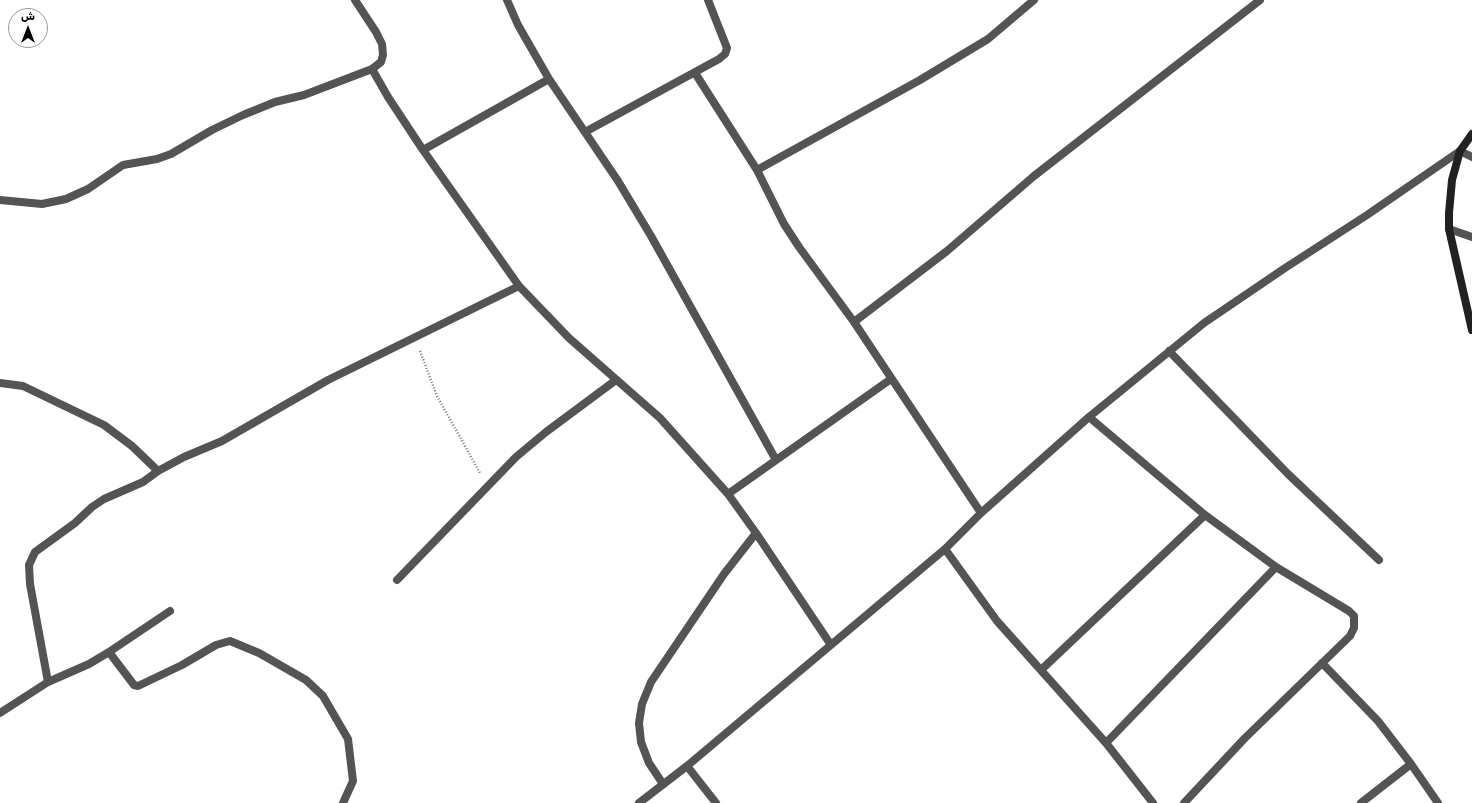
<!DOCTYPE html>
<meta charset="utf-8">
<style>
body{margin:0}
#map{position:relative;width:1472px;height:803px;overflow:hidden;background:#fff;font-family:Rubik,"Noto Sans Arabic",sans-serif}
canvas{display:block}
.north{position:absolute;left:8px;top:8px;width:40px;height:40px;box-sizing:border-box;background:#fff;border:1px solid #999;border-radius:50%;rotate:0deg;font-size:11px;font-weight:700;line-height:16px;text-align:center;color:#000}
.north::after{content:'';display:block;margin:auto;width:14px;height:18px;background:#000;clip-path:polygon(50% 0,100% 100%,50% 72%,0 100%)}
</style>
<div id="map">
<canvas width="1472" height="803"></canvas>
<div class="north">ش</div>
</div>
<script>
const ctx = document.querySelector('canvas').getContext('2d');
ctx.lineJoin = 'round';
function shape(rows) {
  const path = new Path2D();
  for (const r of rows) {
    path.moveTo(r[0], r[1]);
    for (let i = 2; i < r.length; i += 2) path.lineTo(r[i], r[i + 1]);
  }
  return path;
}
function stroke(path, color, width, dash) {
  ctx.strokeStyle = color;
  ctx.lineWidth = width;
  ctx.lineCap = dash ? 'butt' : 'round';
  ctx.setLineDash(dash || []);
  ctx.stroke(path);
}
const path = shape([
 [420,351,437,396,480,473]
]);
const street = shape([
 [507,0,518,25,549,79,618,181,651,236,776,460],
 [372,69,388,97,423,150,519,286,569,338,660,418,728,494,756,533,831,645],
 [695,73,757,170,784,224,799,247,854,322,981,513],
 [585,132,719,59,725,54,727,48,708,0],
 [423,150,549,79],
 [757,170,920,80,988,39,1034,0],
 [0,200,42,204,66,199,88,189,123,165,157,159,171,154,212,130,243,115,275,102,304,95,372,69,381,62,383,55,382,44,376,32,355,0],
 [1449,229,1472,237],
 [854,322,947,251,1034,176,1260,0],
 [1169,351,1288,474,1379,560],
 [0,383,23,386,104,425,132,446,158,471],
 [1089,417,1205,515,1276,567,1349,611,1354,616,1354,628,1350,636,1245,738,1184,803],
 [728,494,891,379],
 [945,549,997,621,1106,743,1153,803],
 [397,580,516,457,546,432,616,380],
 [109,652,134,685,138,686,182,665,216,645,230,641,259,653,306,680,323,696,348,739,353,781,343,803],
 [1322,663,1378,721,1411,764,1438,803],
 [1041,670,1205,515],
 [48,682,30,584,29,565,35,552,75,523,92,507,104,499,143,482,158,471,184,457,222,441,328,380,519,286],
 [0,713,48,682,89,664,109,652,170,611],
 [1106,743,1276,567],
 [687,766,716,803],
 [663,784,649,763,641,742,639,723,642,704,651,682,724,574,756,533],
 [639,803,687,766,945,549,981,513,1089,417,1204,323,1285,268,1367,215,1460,151,1472,157],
 [1361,803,1411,764]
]);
const secondary = shape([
 [1472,134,1460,151,1452,180,1449,213,1449,229,1472,330]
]);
stroke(path, '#767676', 2.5, [1, 2]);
stroke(street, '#545454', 8);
stroke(secondary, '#212121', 8);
</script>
